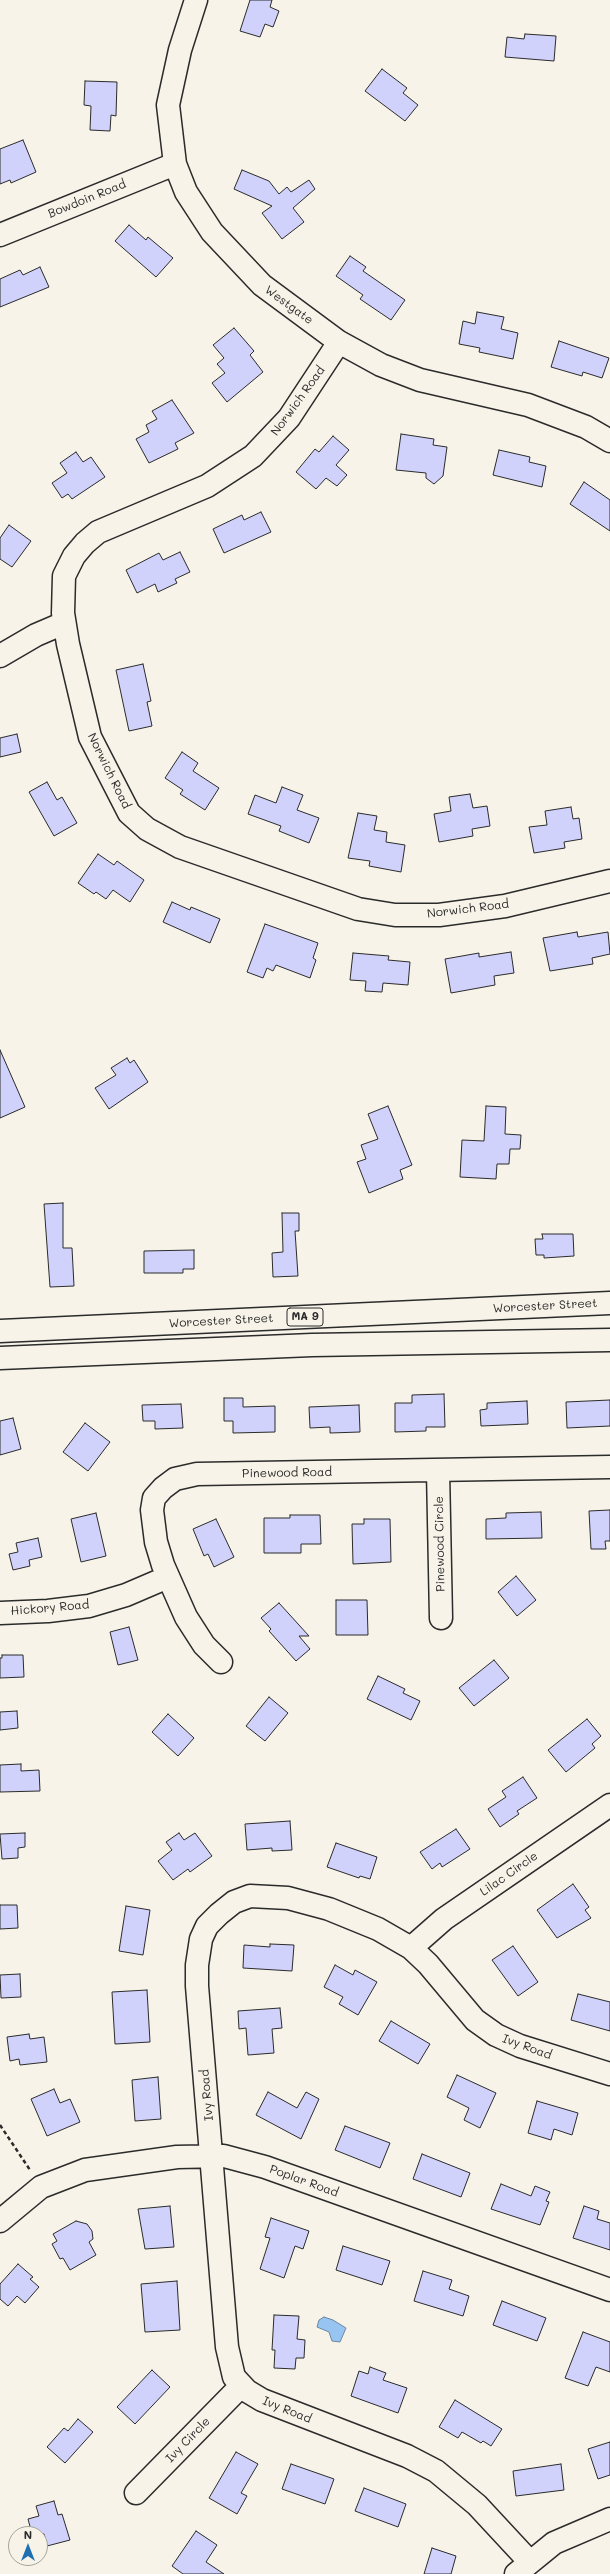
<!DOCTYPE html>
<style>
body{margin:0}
#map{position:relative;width:610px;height:2574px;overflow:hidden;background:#f7f3e8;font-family:Mali,sans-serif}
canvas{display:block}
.north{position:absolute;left:8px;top:2526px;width:40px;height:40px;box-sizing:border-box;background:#f7f3e8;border:1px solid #a5a39c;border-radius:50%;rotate:0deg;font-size:11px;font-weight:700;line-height:16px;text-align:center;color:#2b2b2b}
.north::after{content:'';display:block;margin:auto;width:14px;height:18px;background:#1f6fb2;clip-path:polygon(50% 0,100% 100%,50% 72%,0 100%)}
</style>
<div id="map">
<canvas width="610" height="2574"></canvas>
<div class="north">N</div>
</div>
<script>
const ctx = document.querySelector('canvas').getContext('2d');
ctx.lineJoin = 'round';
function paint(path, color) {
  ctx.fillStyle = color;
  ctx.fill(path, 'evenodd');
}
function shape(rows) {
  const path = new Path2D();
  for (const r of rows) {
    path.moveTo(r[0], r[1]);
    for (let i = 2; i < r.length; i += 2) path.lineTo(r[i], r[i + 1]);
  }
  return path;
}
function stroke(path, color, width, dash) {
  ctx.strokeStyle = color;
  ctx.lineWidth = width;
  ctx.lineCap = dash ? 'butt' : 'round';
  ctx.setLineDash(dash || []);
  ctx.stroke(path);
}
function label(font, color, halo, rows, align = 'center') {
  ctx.font = font + ' Mali,sans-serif';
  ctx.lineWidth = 3.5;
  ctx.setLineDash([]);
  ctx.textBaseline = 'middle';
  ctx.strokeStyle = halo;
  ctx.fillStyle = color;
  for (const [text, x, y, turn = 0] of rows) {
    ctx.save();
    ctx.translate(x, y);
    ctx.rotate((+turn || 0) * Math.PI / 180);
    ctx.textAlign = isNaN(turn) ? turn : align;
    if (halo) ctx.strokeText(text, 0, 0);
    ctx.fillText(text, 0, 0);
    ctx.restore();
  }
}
const water = shape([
 [324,2317,333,2320,346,2328,340,2342,332,2341,329,2332,317,2327,319,2320,324,2317]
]);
const building = shape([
 [250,0,272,0,270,7,279,11,273,27,265,24,260,37,240,31,250,0],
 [525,34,556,36,554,61,505,57,507,37,524,39,525,34],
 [382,69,407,88,403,93,418,105,405,121,365,91,382,69],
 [85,81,117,82,116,116,111,115,110,131,90,130,91,106,84,105,85,81],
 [23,140,36,172,11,183,10,180,0,184,0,149,23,140],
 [242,170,269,181,279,194,287,187,291,192,309,180,315,189,293,208,304,222,282,239,262,213,272,206,234,189,242,170],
 [129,225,146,240,148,237,173,258,156,277,115,241,129,225],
 [350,256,366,267,363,271,405,300,391,320,360,299,363,295,336,276,350,256],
 [40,267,49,287,0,307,0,279,20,270,23,275,40,267],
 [477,312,504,317,501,329,518,333,513,359,479,352,480,348,459,344,463,321,475,324,477,312],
 [234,328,254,351,250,355,263,372,227,402,212,383,225,373,217,364,224,358,213,345,234,328],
 [559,341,609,358,602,378,583,372,582,376,551,367,559,341],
 [172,400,194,433,175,443,178,449,149,463,136,439,149,432,146,425,157,419,152,411,172,400],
 [401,434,434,439,433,445,447,447,443,476,434,484,426,478,426,473,396,470,401,434],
 [333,436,349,450,336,465,347,475,337,486,326,478,316,489,296,472,315,449,319,452,333,436],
 [499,450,530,457,529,462,546,466,542,487,493,475,499,450],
 [76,452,83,462,91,457,105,477,72,499,68,494,62,498,52,483,67,473,60,463,76,452],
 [584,482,610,500,610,531,570,504,584,482],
 [261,512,271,532,224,553,213,529,242,515,244,520,261,512],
 [9,525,31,541,12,567,0,559,0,538,9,525],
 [180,552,190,572,175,579,177,583,158,592,155,584,137,593,126,570,159,553,163,560,180,552],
 [143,664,151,701,147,702,152,726,129,731,116,670,143,664],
 [17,734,21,752,0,757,0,738,17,734],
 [182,752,198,763,193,771,219,788,205,810,180,794,183,790,165,778,182,752],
 [47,782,57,800,62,797,77,823,54,836,29,792,47,782],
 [282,787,303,795,297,810,319,818,309,843,279,831,281,826,248,814,255,795,276,803,282,787],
 [470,794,473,808,487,806,490,826,472,829,473,836,439,842,434,814,451,811,449,797,470,794],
 [571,807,573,819,579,818,582,839,564,842,565,848,534,853,529,827,547,825,545,811,571,807],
 [358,813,377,816,374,830,387,832,386,842,405,845,401,872,369,866,370,861,348,858,358,813],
 [98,854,114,865,117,861,144,880,130,902,113,890,106,899,96,892,94,894,78,883,98,854],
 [172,902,190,910,191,907,220,919,210,943,163,922,172,902],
 [265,924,318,943,313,958,316,960,310,978,276,965,273,971,267,968,263,978,247,972,265,924],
 [577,932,578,937,608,932,610,954,592,958,593,964,550,971,543,938,577,932],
 [511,952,514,973,494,976,495,985,451,993,445,959,479,953,479,957,511,952],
 [353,953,389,956,388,960,410,962,408,985,383,983,382,992,365,991,366,981,350,980,353,953],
 [0,1050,25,1107,0,1118,0,1050],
 [127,1058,130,1063,134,1060,148,1082,109,1109,95,1088,116,1075,111,1068,127,1058],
 [388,1106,412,1165,400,1170,403,1179,369,1193,357,1162,366,1159,361,1145,378,1139,368,1114,388,1106],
 [486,1106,506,1107,505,1134,521,1135,520,1149,510,1149,509,1164,497,1164,496,1179,460,1177,462,1140,484,1141,486,1106],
 [63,1203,63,1248,72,1248,74,1286,50,1287,44,1204,63,1203],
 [282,1213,299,1213,299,1231,295,1231,298,1276,273,1277,272,1253,283,1252,282,1213],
 [542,1234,573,1234,574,1256,544,1258,544,1255,536,1255,535,1239,543,1239,542,1234],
 [194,1250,194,1269,183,1269,183,1273,144,1273,144,1251,194,1250],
 [444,1394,445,1427,426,1427,426,1431,395,1432,395,1403,412,1403,412,1395,444,1394],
 [224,1398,243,1398,243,1407,275,1406,275,1432,233,1433,233,1421,224,1421,224,1398],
 [610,1400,610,1426,567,1428,566,1402,610,1400],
 [527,1401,528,1424,481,1426,480,1410,487,1409,487,1403,527,1401],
 [181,1404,183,1428,155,1429,155,1421,143,1421,142,1405,181,1404],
 [359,1405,360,1432,330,1433,330,1427,310,1428,309,1407,359,1405],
 [13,1418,21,1449,0,1455,0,1421,13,1418],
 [85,1423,110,1442,88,1471,63,1452,85,1423],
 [610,1510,610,1541,605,1541,606,1549,591,1549,589,1511,610,1510],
 [541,1512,542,1538,486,1539,486,1519,506,1518,506,1513,541,1512],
 [96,1513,106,1556,81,1562,71,1519,96,1513],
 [290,1515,320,1515,321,1544,301,1544,301,1553,264,1553,264,1518,290,1518,290,1515],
 [216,1519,234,1557,214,1567,208,1554,204,1556,193,1529,216,1519],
 [364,1519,390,1519,391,1562,353,1564,352,1524,364,1524,364,1519],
 [38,1538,42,1557,29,1560,30,1566,13,1570,9,1554,18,1552,16,1543,38,1538],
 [516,1576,536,1600,517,1616,498,1592,516,1576],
 [336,1600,367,1600,368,1635,336,1635,336,1600],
 [279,1603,309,1636,299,1636,310,1649,296,1661,269,1631,271,1629,261,1618,279,1603],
 [129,1627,138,1660,118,1665,110,1632,129,1627],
 [2,1655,23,1655,24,1677,0,1678,0,1658,2,1658,2,1655],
 [494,1660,509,1678,474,1706,459,1688,494,1660],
 [378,1676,405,1689,403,1693,420,1701,411,1720,367,1699,378,1676],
 [269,1697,288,1713,265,1741,246,1726,269,1697],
 [17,1711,18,1728,0,1730,0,1712,17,1711],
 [168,1714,194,1738,178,1756,152,1732,168,1714],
 [587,1719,601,1736,592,1744,595,1748,566,1772,548,1750,587,1719],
 [21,1764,21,1771,39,1770,40,1791,0,1792,0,1765,21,1764],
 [523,1777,537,1798,517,1811,519,1814,500,1827,488,1809,506,1797,502,1791,523,1777],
 [290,1821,292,1850,272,1851,272,1848,247,1850,245,1824,290,1821],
 [456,1829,470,1849,442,1867,440,1863,432,1869,420,1852,456,1829],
 [25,1833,25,1847,18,1848,18,1858,2,1859,0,1834,25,1833],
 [179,1833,184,1840,195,1833,212,1856,190,1872,188,1869,173,1880,158,1861,172,1850,166,1842,179,1833],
 [336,1843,377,1857,370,1879,360,1876,359,1878,327,1867,336,1843],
 [573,1884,589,1907,585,1910,591,1918,557,1938,537,1910,573,1884],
 [0,1905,17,1905,18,1928,0,1929,0,1905],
 [126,1906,150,1910,143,1955,119,1951,126,1906],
 [270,1944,294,1945,292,1971,243,1968,244,1945,270,1947,270,1944],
 [513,1946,538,1982,518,1996,492,1960,513,1946],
 [335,1965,353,1975,355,1970,377,1982,358,2015,339,2004,343,1997,324,1987,335,1965],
 [20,1974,21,1997,1,1998,0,1975,20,1974],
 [147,1990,150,2042,115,2044,112,1992,147,1990],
 [578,1994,610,2002,610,2031,571,2020,578,1994],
 [280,2008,282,2028,272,2029,274,2053,248,2055,246,2028,239,2029,238,2011,280,2008],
 [391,2021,430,2044,418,2064,379,2041,391,2021],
 [29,2034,30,2039,44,2037,47,2062,20,2065,19,2059,10,2061,7,2037,29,2034],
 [457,2075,496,2093,480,2128,464,2120,469,2108,447,2097,457,2075],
 [158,2077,161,2119,135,2121,132,2080,158,2077],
 [54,2089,60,2103,70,2099,80,2122,47,2136,31,2099,54,2089],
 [268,2092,297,2108,306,2092,319,2099,301,2139,256,2115,268,2092],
 [537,2101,578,2113,572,2135,554,2129,551,2140,528,2133,537,2101],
 [345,2126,390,2143,380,2168,335,2150,345,2126],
 [422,2154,470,2173,461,2197,413,2179,422,2154],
 [501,2184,531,2196,535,2186,550,2192,546,2201,549,2202,540,2225,491,2209,501,2184],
 [170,2206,174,2247,145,2249,138,2209,170,2206],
 [584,2206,599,2211,597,2219,610,2223,610,2250,573,2238,584,2206],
 [271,2218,309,2231,303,2249,295,2246,284,2278,260,2269,270,2238,265,2237,271,2218],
 [76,2221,87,2224,92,2231,93,2239,89,2242,96,2255,70,2270,63,2258,60,2259,52,2244,57,2241,53,2234,76,2221],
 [343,2246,390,2261,382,2285,336,2270,343,2246],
 [18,2264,33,2277,30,2279,39,2287,25,2303,17,2296,8,2306,0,2299,0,2284,18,2264],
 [423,2271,452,2280,449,2289,469,2296,463,2316,414,2301,423,2271],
 [177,2281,180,2330,145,2332,141,2284,177,2281],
 [502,2301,546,2318,537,2341,493,2325,502,2301],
 [274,2315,299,2316,297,2339,305,2340,304,2358,296,2358,295,2369,274,2368,275,2350,272,2350,274,2315],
 [583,2332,610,2342,610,2372,596,2367,588,2386,565,2378,583,2332],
 [370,2367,386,2373,383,2380,407,2388,398,2413,351,2396,359,2371,368,2374,370,2367],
 [152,2370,170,2387,135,2424,117,2407,152,2370],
 [455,2400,502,2429,491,2446,483,2441,481,2443,462,2432,458,2438,439,2427,455,2400],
 [78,2419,93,2432,65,2463,47,2447,64,2428,68,2431,78,2419],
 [610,2442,610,2475,598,2479,588,2449,610,2442],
 [236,2452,258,2464,241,2493,247,2496,237,2514,209,2498,236,2452],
 [291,2464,334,2479,325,2504,282,2489,291,2464],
 [561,2464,564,2490,516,2496,513,2471,561,2464],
 [364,2488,406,2504,398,2527,355,2511,364,2488],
 [54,2501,58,2515,62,2514,70,2540,47,2546,44,2534,32,2534,28,2519,39,2516,36,2506,54,2501],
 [196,2531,217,2545,206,2562,224,2574,183,2574,172,2566,196,2531],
 [432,2548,456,2556,451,2574,424,2574,432,2548]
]);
const path = shape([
 [0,2125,30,2170]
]);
const minor = shape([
 [196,0,180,50,168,105,175,164,186,192,212,232,262,285,339,342,381,365,420,380,528,405,586,427,610,441],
 [0,235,175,164],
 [339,342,289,418,253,456,207,486,98,532,85,543,74,556,64,576,63,613,68,644,90,737,129,813,147,829,180,847,358,909,395,915,439,915,505,906,610,881],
 [0,656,36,635,64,623],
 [438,1471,441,1618],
 [0,1613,48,1611,89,1606,126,1595,168,1577],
 [221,1662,204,1645,186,1617,163,1565,156,1542,152,1510,154,1498,163,1488,175,1479,197,1474,610,1467],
 [411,1948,444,1919,610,1805],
 [0,2221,41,2187,85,2170,177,2157,224,2156,265,2167,610,2290],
 [136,2493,241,2386],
 [529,2561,477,2505,436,2471,407,2456,262,2400,247,2391,234,2377,227,2347,197,1986,197,1965,201,1939,207,1926,219,1914,234,1902,250,1896,288,1898,329,1909,378,1929,411,1948,428,1964,475,2020,496,2035,520,2046,610,2074],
 [516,2574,554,2543,610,2519]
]);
const highway = shape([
 [0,1331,610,1303],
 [0,1358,312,1345,610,1340]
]);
const shields = [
 [305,1317,36]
];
const shieldNames = [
 ["MA 9",305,1317]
];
const streetNames = [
 ["Bowdoin Road",87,199,-22],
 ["Westgate",289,305,36],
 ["Norwich Road",298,401,-54],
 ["Norwich Road",109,771,64],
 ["Norwich Road",468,909,-7],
 ["Worcester Street",545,1306,-3],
 ["Worcester Street",221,1321,-3],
 ["Pinewood Road",287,1473,-1],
 ["Pinewood Circle",440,1544,-91],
 ["Hickory Road",50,1608,-5],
 ["Lilac Circle",509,1874,-35],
 ["Ivy Road",527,2047,20],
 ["Ivy Road",207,2095,-95],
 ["Poplar Road",304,2181,20],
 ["Ivy Road",287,2410,22],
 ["Ivy Circle",188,2440,-46]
];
paint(water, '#97c4f1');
stroke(water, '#6c87a2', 1);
paint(building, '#d0d2fb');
stroke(building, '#2b2b2b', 1);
stroke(minor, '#2b2b2b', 25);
stroke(highway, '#2b2b2b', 25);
stroke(path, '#2b2b2b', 2.5, [4, 3]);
stroke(minor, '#f7f3e8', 22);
stroke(highway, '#f7f3e8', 22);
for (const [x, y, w] of shields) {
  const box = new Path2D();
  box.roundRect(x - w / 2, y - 9, w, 18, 3);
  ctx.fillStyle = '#f7f3e8';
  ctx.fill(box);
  stroke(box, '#2b2b2b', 1);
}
label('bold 11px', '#2b2b2b', null, shieldNames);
label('12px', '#2b2b2b', '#f7f3e8', streetNames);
</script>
